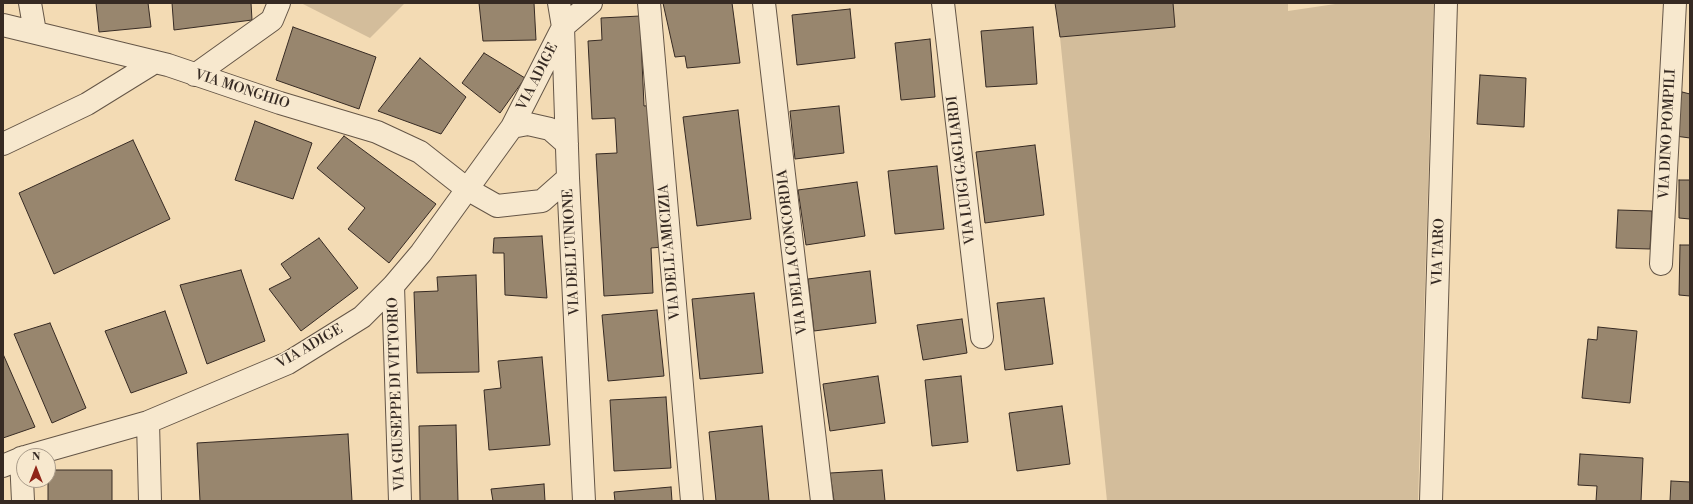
<!DOCTYPE html>
<style>
body{margin:0}
#map{position:relative;width:1693px;height:504px;overflow:hidden;background:#f3dbb4;font-family:"Libre Bodoni",serif}
canvas{display:block}
.frame{position:absolute;inset:0;border:4px solid #362a23;pointer-events:none}
.north{position:absolute;left:16px;top:448px;width:40px;height:40px;box-sizing:border-box;background:#f7e8ce;border:1px solid #aa9c8a;border-radius:50%;rotate:0deg;font-size:11px;font-weight:700;line-height:16px;text-align:center;color:#362a23}
.north::after{content:'';display:block;margin:auto;width:14px;height:18px;background:#8f2418;clip-path:polygon(50% 0,100% 100%,50% 72%,0 100%)}
</style>
<div id="map">
<canvas width="1693" height="504"></canvas>
<div class="frame"></div>
<div class="north">N</div>
</div>
<script>
const ctx = document.querySelector('canvas').getContext('2d');
ctx.lineJoin = 'round';
function paint(path, color) {
  ctx.fillStyle = color;
  ctx.fill(path, 'evenodd');
}
function shape(rows) {
  const path = new Path2D();
  for (const r of rows) {
    path.moveTo(r[0], r[1]);
    for (let i = 2; i < r.length; i += 2) path.lineTo(r[i], r[i + 1]);
  }
  return path;
}
function stroke(path, color, width, dash) {
  ctx.strokeStyle = color;
  ctx.lineWidth = width;
  ctx.lineCap = dash ? 'butt' : 'round';
  ctx.setLineDash(dash || []);
  ctx.stroke(path);
}
function label(font, color, halo, rows, align = 'center') {
  ctx.font = font + ' "Libre Bodoni",serif';
  ctx.lineWidth = 3;
  ctx.setLineDash([]);
  ctx.textBaseline = 'middle';
  ctx.strokeStyle = halo;
  ctx.fillStyle = color;
  for (const [text, x, y, turn = 0] of rows) {
    ctx.save();
    ctx.translate(x, y);
    ctx.rotate((+turn || 0) * Math.PI / 180);
    ctx.textAlign = isNaN(turn) ? turn : align;
    if (halo) ctx.strokeText(text, 0, 0);
    ctx.fillText(text, 0, 0);
    ctx.restore();
  }
}
const green = shape([
 [301,3,404,3,404,4,370,38],
 [1173,3,1288,3,1288,11,1342,3,1434,3,1418,501,1107,501,1060,37,1175,27]
]);
const building = shape([
 [96,3,148,3,151,27,99,32,96,3],
 [172,3,251,3,252,20,174,30,172,3],
 [479,3,534,3,536,40,483,41,479,3],
 [663,3,732,3,740,63,687,68,685,56,675,57,663,3],
 [1055,3,1173,3,1175,27,1060,37,1055,3],
 [850,9,855,58,797,65,792,15,850,9],
 [640,16,644,106,655,105,663,247,651,248,653,293,604,296,596,154,617,153,615,118,592,119,588,41,602,40,601,18,640,16],
 [293,27,376,57,359,109,276,80,293,27],
 [1033,27,1037,84,986,87,981,31,1033,27],
 [930,39,935,97,901,100,895,43,930,39],
 [484,53,525,78,500,113,462,83,484,53],
 [420,58,466,97,441,134,378,111,420,58],
 [1480,75,1526,78,1524,127,1477,124,1480,75],
 [1682,92,1690,94,1690,138,1675,136,1682,92],
 [839,106,844,153,795,159,790,111,839,106],
 [738,110,751,219,697,226,683,117,738,110],
 [255,121,312,143,293,199,235,180,255,121],
 [344,136,436,204,389,263,348,229,365,208,317,168,344,136],
 [133,140,170,219,54,274,19,193,133,140],
 [1035,145,1044,215,985,223,976,152,1035,145],
 [937,166,944,229,895,234,888,171,937,166],
 [1679,180,1690,180,1690,219,1679,218,1679,180],
 [857,182,865,236,806,245,798,190,857,182],
 [1618,210,1652,211,1650,249,1616,248,1618,210],
 [542,236,547,298,505,295,504,253,493,253,494,238,542,236],
 [319,238,358,288,301,331,269,289,291,278,281,264,319,238],
 [1680,245,1690,245,1690,296,1679,295,1680,245],
 [241,270,265,341,207,364,180,285,241,270],
 [870,271,876,323,814,331,808,279,870,271],
 [476,275,479,372,417,373,414,292,438,291,437,277,476,275],
 [754,293,763,373,700,379,692,299,754,293],
 [1044,298,1053,364,1005,370,997,303,1044,298],
 [657,310,664,376,608,381,602,315,657,310],
 [165,311,187,373,131,393,105,331,165,311],
 [962,319,967,353,923,360,917,325,962,319],
 [50,323,86,408,52,423,14,334,50,323],
 [1598,327,1637,331,1630,403,1582,398,1588,339,1597,340,1598,327],
 [3,354,35,427,3,438,3,354],
 [542,357,550,445,489,450,484,390,501,388,498,361,542,357],
 [878,376,885,423,830,431,823,384,878,376],
 [961,376,968,442,932,446,925,380,961,376],
 [666,397,671,468,614,471,610,400,666,397],
 [1062,406,1070,464,1017,471,1009,413,1062,406],
 [456,425,458,501,420,501,419,426,456,425],
 [762,426,769,501,716,501,709,432,762,426],
 [348,434,352,501,200,501,197,443,348,434],
 [1580,454,1643,458,1641,501,1596,501,1597,486,1578,485,1580,454],
 [48,470,112,470,112,501,48,501,48,470],
 [882,470,885,501,834,501,830,473,882,470],
 [1671,481,1690,482,1690,501,1670,501,1671,481],
 [544,484,545,501,493,501,491,489,544,484],
 [671,487,672,501,615,501,614,492,671,487]
]);
const minor = shape([
 [30,3,35,32],
 [559,3,563,27,568,178,584,501],
 [649,3,692,501],
 [764,3,822,501],
 [943,3,982,337],
 [3,25,168,65,280,103,377,132,420,152,467,189,497,206,542,201,568,178],
 [195,75,272,20,279,3],
 [512,127,528,124,550,129,567,144],
 [3,144,87,104,155,62],
 [1661,264,1675,3],
 [393,286,400,501],
 [148,422,150,501],
 [28,456,148,422,288,363,362,317,393,286,421,253,512,127,563,27,591,3],
 [21,458,23,501],
 [3,466,24,457],
 [1431,501,1446,3]
]);
const streetNames = [
 ["VIA ADIGE",538,77,-63],
 ["VIA MONGHIO",242,90,18],
 ["VIA DINO POMPILI",1668,134,-87],
 ["VIA LUIGI GAGLIARDI",962,170,-97],
 ["VIA DELL'UNIONE",572,252,-93],
 ["VIA DELL'AMICIZIA",670,252,-95],
 ["VIA DELLA CONCORDIA",793,252,-97],
 ["VIA TARO",1439,252,-88],
 ["VIA ADIGE",310,347,-30],
 ["VIA GIUSEPPE DI VITTORIO",397,394,-92]
];
paint(green, '#d3bd9b');
paint(building, '#98866e');
stroke(building, '#362a23', 1);
stroke(minor, '#655647', 24);
stroke(minor, '#f7e8ce', 22);
label('14px', '#362a23', '#f7e8ce', streetNames);
</script>
